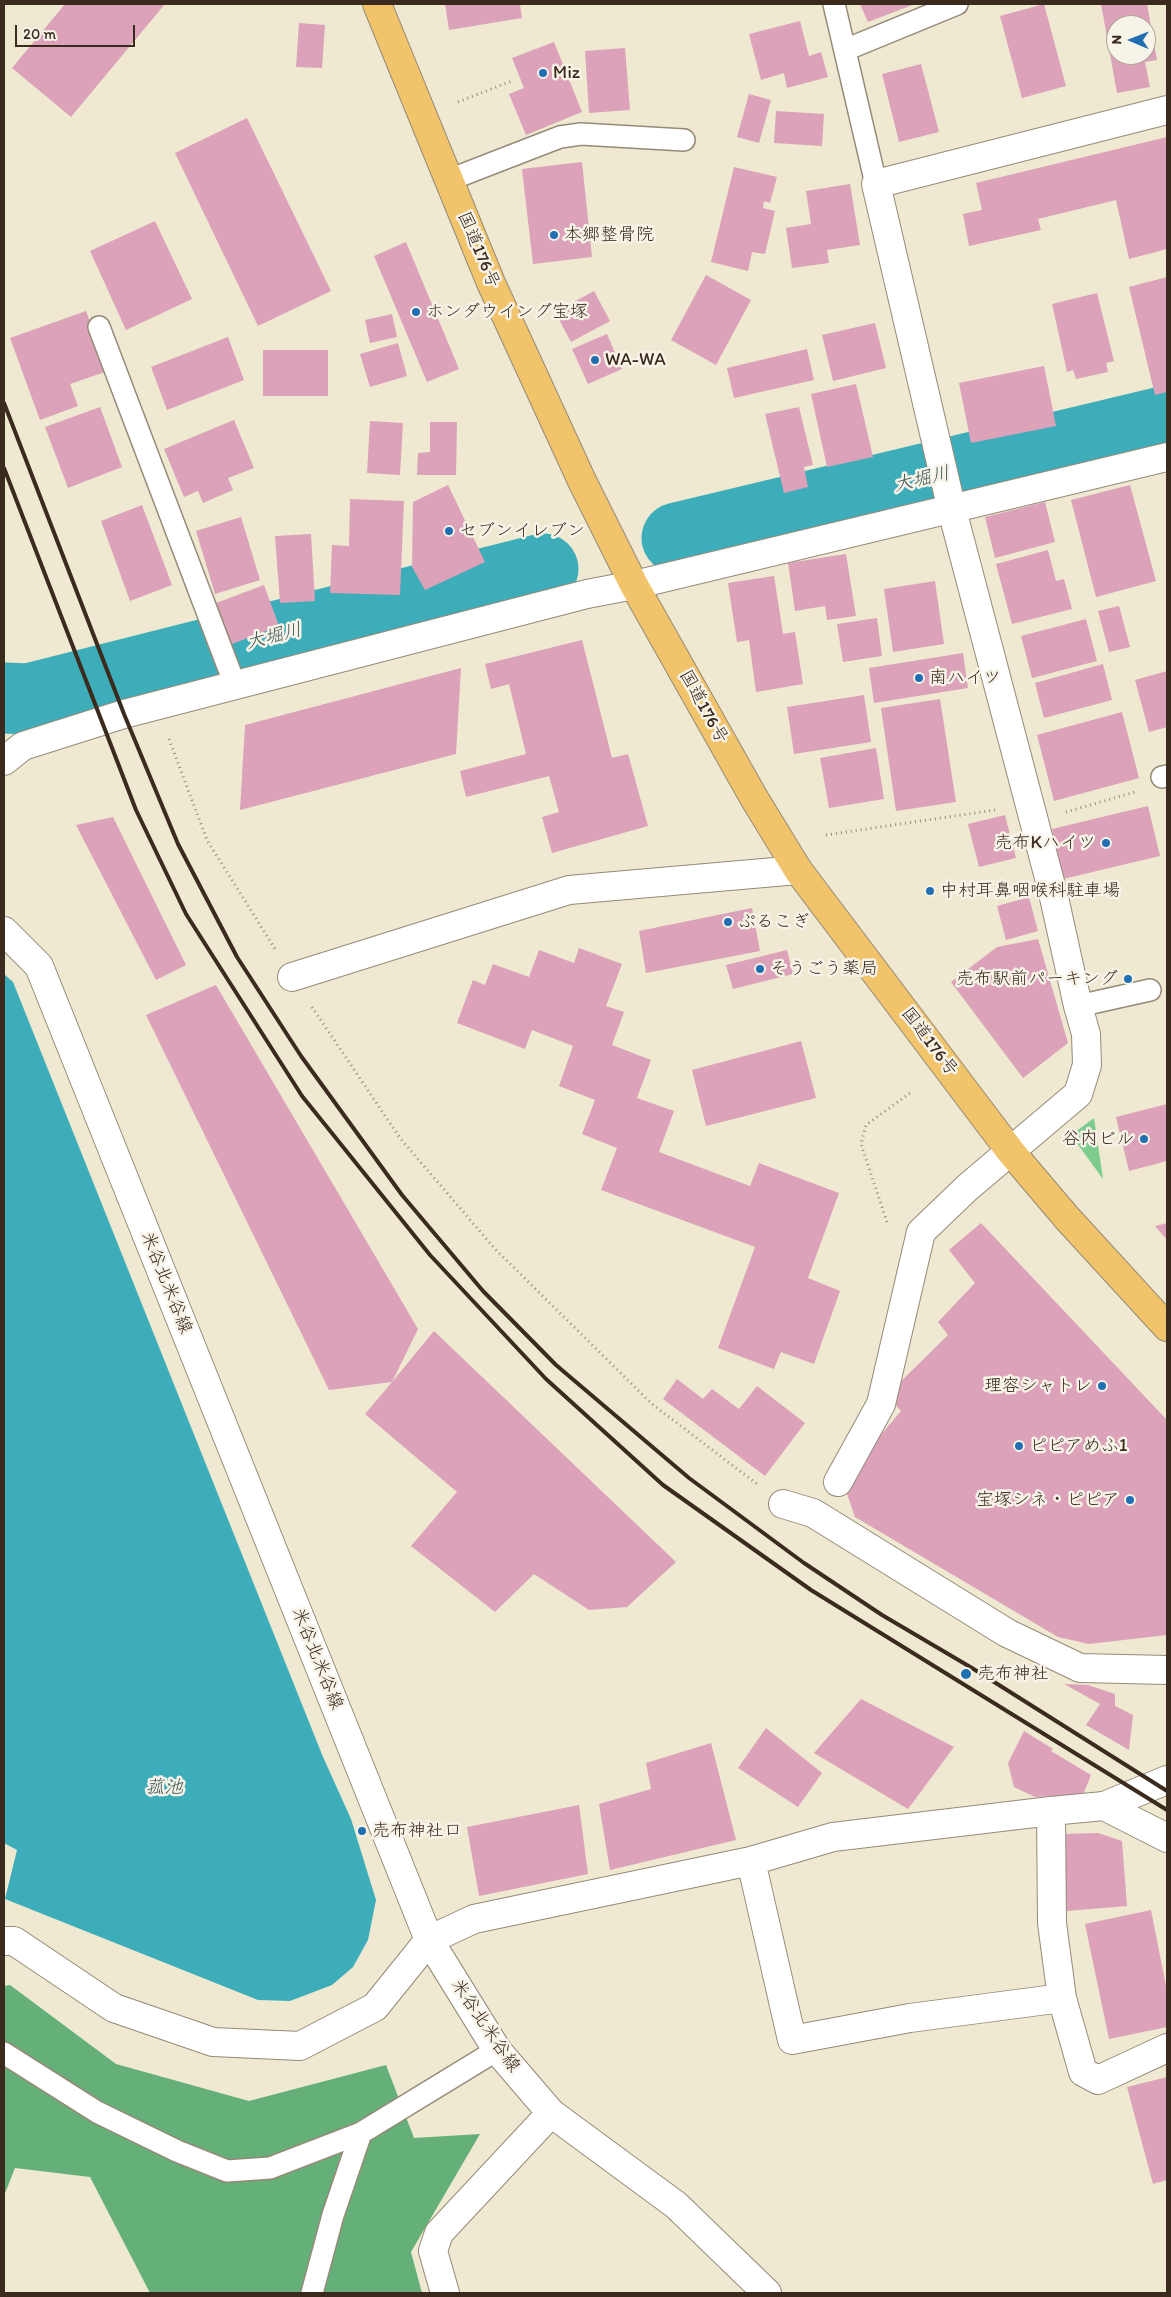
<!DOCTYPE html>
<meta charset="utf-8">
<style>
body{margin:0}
#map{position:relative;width:1171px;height:2297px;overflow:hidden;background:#efe9d2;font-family:Itim,sans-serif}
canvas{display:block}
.frame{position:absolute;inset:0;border:5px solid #3b2a1e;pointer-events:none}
.north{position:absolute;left:1106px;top:15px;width:50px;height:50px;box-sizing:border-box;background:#f7f3e8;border:1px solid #aca397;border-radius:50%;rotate:271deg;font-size:14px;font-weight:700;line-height:20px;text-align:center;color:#3b2a1e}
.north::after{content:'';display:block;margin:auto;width:18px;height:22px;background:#1f6fb2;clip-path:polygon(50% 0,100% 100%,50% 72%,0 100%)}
.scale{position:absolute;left:15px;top:25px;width:120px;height:22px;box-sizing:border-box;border:2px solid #3b2a1e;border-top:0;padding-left:6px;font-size:15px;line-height:18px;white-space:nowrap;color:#3b2a1e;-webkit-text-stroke:4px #f7f3e8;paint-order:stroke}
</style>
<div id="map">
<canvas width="1171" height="2297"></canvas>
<div class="frame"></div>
<div class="north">N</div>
<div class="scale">20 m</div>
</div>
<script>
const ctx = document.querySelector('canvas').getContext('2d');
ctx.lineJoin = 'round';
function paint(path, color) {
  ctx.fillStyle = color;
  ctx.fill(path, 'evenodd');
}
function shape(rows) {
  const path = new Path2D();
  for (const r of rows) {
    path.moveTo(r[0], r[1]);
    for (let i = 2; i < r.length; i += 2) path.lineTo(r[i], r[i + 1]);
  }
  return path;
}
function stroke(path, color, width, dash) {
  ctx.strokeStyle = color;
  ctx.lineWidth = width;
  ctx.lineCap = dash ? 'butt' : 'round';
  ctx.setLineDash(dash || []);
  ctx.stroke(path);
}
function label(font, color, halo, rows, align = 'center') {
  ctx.font = font + ' Itim,"Klee One",sans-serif';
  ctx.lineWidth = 5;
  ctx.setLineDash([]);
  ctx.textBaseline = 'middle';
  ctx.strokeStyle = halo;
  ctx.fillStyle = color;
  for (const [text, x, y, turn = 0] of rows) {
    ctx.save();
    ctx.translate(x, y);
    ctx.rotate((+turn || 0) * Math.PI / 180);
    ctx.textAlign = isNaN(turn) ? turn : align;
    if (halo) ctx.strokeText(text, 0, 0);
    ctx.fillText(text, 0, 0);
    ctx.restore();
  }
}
const green = shape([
 [1094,1118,1103,1179,1071,1135]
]);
const forest = shape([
 [10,1985,116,2064,249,2101,386,2065,414,2138,480,2134,411,2252,422,2293,150,2293,90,2177,15,2168,4,2196,4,1986]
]);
const water = shape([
 [4,974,13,982,323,1757,351,1819,376,1900,368,1940,353,1967,332,1985,290,2001,258,2000,5,1899,17,1850,4,1843]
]);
const river = shape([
 [677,538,1167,421],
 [4,698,29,699,543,569]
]);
const building = shape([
 [65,4,165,4,71,117,12,68],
 [445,4,520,4,522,18,449,30],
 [860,4,915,4,868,22],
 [1044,4,1066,86,1022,98,1000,16],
 [1101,4,1147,4,1157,60,1145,62,1150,87,1117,93],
 [1116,25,1146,25,1146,55,1116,55],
 [800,21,809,56,821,52,828,77,787,88,784,73,761,80,749,34],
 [299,23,325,25,322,68,296,67],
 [554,42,582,112,526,135,509,94,524,88,512,58],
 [625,48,630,110,589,113,585,51],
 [921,64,939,132,899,142,882,74],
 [749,94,771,100,759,143,737,137],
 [776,111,824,114,822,146,774,143],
 [247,118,331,291,258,326,175,153],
 [1167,137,1167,249,1129,259,1116,200,1038,219,1041,230,969,246,963,214,982,210,976,183],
 [582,162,592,257,533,264,522,169],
 [734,167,777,177,770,203,764,201,763,208,775,211,765,254,752,252,748,271,711,262],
 [850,184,860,245,827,250,829,263,792,268,786,228,811,224,806,191],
 [155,221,192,299,126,330,90,251],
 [406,242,459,369,427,382,374,256],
 [706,275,751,300,716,365,671,340],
 [1167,277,1167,392,1155,395,1129,287],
 [594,291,610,321,571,342,555,312],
 [1097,293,1114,361,1106,363,1108,372,1076,379,1073,370,1067,372,1052,304],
 [86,311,108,371,70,384,78,406,40,420,10,338],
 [392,314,397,337,370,343,365,320],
 [875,323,886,368,833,381,822,335],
 [607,334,622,369,588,384,572,349],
 [228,337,244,380,167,410,151,367],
 [398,343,407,376,370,387,360,354],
 [807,349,814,380,734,398,727,368],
 [263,350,328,350,328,396,263,396],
 [1044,366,1056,426,971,443,959,383],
 [856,384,873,457,827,467,811,394],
 [100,407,122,467,68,488,45,427],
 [799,407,813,465,804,467,808,487,784,493,765,414],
 [234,420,254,468,228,478,233,490,203,503,198,491,184,497,164,449],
 [370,421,403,423,400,475,367,473],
 [430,422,457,422,456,475,417,475,418,453,430,452],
 [448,485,485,562,425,590,412,567,413,502],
 [1130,485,1156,581,1096,597,1071,500],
 [350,499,404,501,400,595,330,593,332,545,349,546],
 [1045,502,1055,542,995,558,985,517],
 [142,505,172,585,130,601,101,521],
 [241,517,260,580,215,594,196,531],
 [311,534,315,601,280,603,275,536],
 [1048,550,1056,581,1064,579,1072,609,1012,624,996,564],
 [846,554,856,616,827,620,825,606,795,611,788,563],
 [774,576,783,634,795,632,803,684,756,692,749,640,737,642,728,583],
 [935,581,944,644,893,652,884,589],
 [264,585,279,626,232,644,216,603],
 [1119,606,1130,647,1109,652,1098,611],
 [877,618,882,656,843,662,837,624],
 [1086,619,1097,661,1032,678,1021,636],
 [582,640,612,758,628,754,648,826,552,853,542,817,559,812,549,776,466,797,460,771,526,754,509,684,491,689,485,664],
 [963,653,968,688,874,703,869,668],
 [1103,664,1112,700,1044,718,1035,683],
 [461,668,456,754,240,810,245,725],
 [1167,671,1167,727,1149,732,1135,680],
 [864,695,871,742,794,754,787,707],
 [940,699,956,802,896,811,881,708],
 [1122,712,1139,778,1054,801,1037,735],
 [876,748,884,799,829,808,820,758],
 [1148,806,1160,856,1063,879,1052,829],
 [1005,815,1016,858,979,867,968,824],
 [113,817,186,965,156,980,76,825],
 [1029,897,1038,931,1006,940,997,906],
 [752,908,760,951,646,973,639,931],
 [1038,939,1068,1043,1023,1078,951,982,997,947],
 [579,948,622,964,606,1006,624,1012,612,1045,651,1060,637,1098,674,1111,659,1152,750,1186,759,1163,839,1193,808,1278,840,1291,814,1364,781,1352,774,1369,718,1348,755,1247,601,1190,617,1148,582,1134,595,1100,559,1086,573,1046,532,1030,525,1049,457,1023,473,980,485,985,493,964,529,977,539,950,574,963],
 [787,950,793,974,733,989,726,965],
 [216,985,418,1329,392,1382,434,1331,676,1562,627,1607,589,1610,534,1574,495,1612,411,1546,457,1492,365,1414,392,1382,329,1390,146,1015],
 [801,1041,816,1098,706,1126,692,1070],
 [1167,1104,1167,1161,1129,1171,1116,1117],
 [981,1223,1167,1420,1167,1635,1089,1644,1058,1637,855,1517,846,1491,849,1472,901,1411,887,1395,948,1335,938,1322,975,1283,949,1250],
 [1167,1223,1167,1240,1155,1226],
 [677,1379,703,1399,712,1389,739,1409,757,1386,805,1423,765,1476,663,1399],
 [1064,1684,1088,1685,1115,1694,1115,1706,1133,1715,1129,1750,1086,1725,1100,1704],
 [861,1699,954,1747,908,1809,814,1753],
 [766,1728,822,1773,798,1807,738,1768],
 [1024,1731,1053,1749,1051,1751,1091,1775,1083,1795,1035,1797,1014,1787,1008,1763],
 [711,1743,736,1840,610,1870,599,1804,651,1789,646,1763],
 [579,1805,588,1874,479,1896,467,1827],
 [1098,1833,1122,1841,1127,1906,1067,1911,1063,1834],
 [1151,1910,1167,1991,1167,2027,1109,2039,1085,1924],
 [1167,2077,1167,2180,1153,2184,1127,2087]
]);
const path = shape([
 [458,102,512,81],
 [169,739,207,840,275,949],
 [1066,812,1135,792],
 [826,835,995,810],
 [312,1007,400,1138,495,1249,652,1404,757,1484],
 [887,1222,861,1144,866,1125,913,1091]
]);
const service = shape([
 [834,4,876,184],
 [845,50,957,4],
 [449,180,560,137,581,134,684,140],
 [99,327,235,685],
 [1162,777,1167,776],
 [1078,1006,1150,990],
 [4,2053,97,2112,177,2151,227,2171,270,2168,361,2133,497,2050],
 [312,2293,333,2215,361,2133]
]);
const pedestrian = shape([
 [783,1504,813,1513,1007,1633,1080,1668,1167,1670],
 [1104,1806,1167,1780]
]);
const minor = shape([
 [4,761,23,746,124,714,587,594,634,585],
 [4,931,39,966,429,1940,497,2050,551,2113,676,2205,767,2293],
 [292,977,569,890,798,870],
 [838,1482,881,1404,921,1232,968,1187,1078,1094,1087,1065,1086,1034,1078,1006,1053,893,952,510,876,184,1167,110],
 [1051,1811,1052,1923,1062,1998,1083,2072,1098,2080,1167,2048],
 [751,1861,792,2040,910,2018,1062,1998],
 [4,1941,14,1941,114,2008,213,2042,300,2046,375,2007,429,1940,474,1919,751,1861,833,1837,1051,1811,1104,1806,1167,1838],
 [445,2293,433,2251,439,2233,551,2113]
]);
const tertiary = shape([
 [634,585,1167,457]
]);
const trunk = shape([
 [377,4,491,283,582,481,634,585,754,798,798,870,1011,1152,1067,1218,1167,1327]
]);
const rail = shape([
 [4,403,124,714,178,844,237,957,301,1056,402,1195,483,1291,556,1365,689,1478,804,1563,882,1615,972,1668,1167,1791],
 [4,468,136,810,186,914,302,1096,430,1255,546,1379,663,1485,811,1590,1167,1810]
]);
const markers = [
 [543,73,5,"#1f6fb2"],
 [554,235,5,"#1f6fb2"],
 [416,312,5,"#1f6fb2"],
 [595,360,5,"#1f6fb2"],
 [449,531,5,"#1f6fb2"],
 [919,678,5,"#1f6fb2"],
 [1106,843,5,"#1f6fb2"],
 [930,891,5,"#1f6fb2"],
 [728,922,5,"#1f6fb2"],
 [760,969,5,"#1f6fb2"],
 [1128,979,5,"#1f6fb2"],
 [1144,1139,5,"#1f6fb2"],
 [1102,1386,5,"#1f6fb2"],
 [1019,1446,5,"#1f6fb2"],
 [1130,1500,5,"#1f6fb2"],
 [966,1674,6,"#1f6fb2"],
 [362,1831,5,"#1f6fb2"]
];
const poiNames = [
 ["Miz",553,73],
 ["本郷整骨院",564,235],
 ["ホンダウイング宝塚",426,312],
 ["WA-WA",605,360],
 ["セブンイレブン",459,531],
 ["南ハイツ",929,678],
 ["売布Kハイツ",1096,843,"right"],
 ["中村耳鼻咽喉科駐車場",940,891],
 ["ぷるこぎ",738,922],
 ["そうごう薬局",770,969],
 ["売布駅前パーキング",1118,979,"right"],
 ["谷内ビル",1134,1139,"right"],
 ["理容シャトレ",1092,1386,"right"],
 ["ピピアめふ1",1029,1446],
 ["宝塚シネ・ピピア",1120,1500,"right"],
 ["売布神社",977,1674],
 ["売布神社口",372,1831]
];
const streetNames = [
 ["国道176号",478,250,67],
 ["国道176号",703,707,61],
 ["国道176号",929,1042,53],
 ["米谷北米谷線",166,1283,68],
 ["米谷北米谷線",317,1659,68],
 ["米谷北米谷線",485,2026,56]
];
const waterNames = [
 ["大堀川",922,480,-13],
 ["大堀川",274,637,-14],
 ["菰池",164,1788]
];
paint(green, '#7bcc8d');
paint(forest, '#64b078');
paint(water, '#3dadb9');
stroke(river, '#3dadb9', 71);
paint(building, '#dba2b9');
stroke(service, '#958a78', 24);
stroke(pedestrian, '#958a78', 30);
stroke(minor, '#958a78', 30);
stroke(tertiary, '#958a78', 30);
stroke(trunk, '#958a78', 30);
stroke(path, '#958a78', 3, [1, 4]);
stroke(service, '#fff', 21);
stroke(pedestrian, '#fff', 28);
stroke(minor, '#fff', 28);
stroke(tertiary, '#fff', 28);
stroke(trunk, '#f1c36a', 28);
stroke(rail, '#3b2a1e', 4);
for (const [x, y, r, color] of markers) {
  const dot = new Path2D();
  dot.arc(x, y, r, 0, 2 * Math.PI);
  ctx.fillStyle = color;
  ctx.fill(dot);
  stroke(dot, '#f7f3e8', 2);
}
label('18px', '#3b2a1e', '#f7f3e8', poiNames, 'left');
label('18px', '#3b2a1e', '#f7f3e8', streetNames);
label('italic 19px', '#3c5854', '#f7f3e8', waterNames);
</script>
